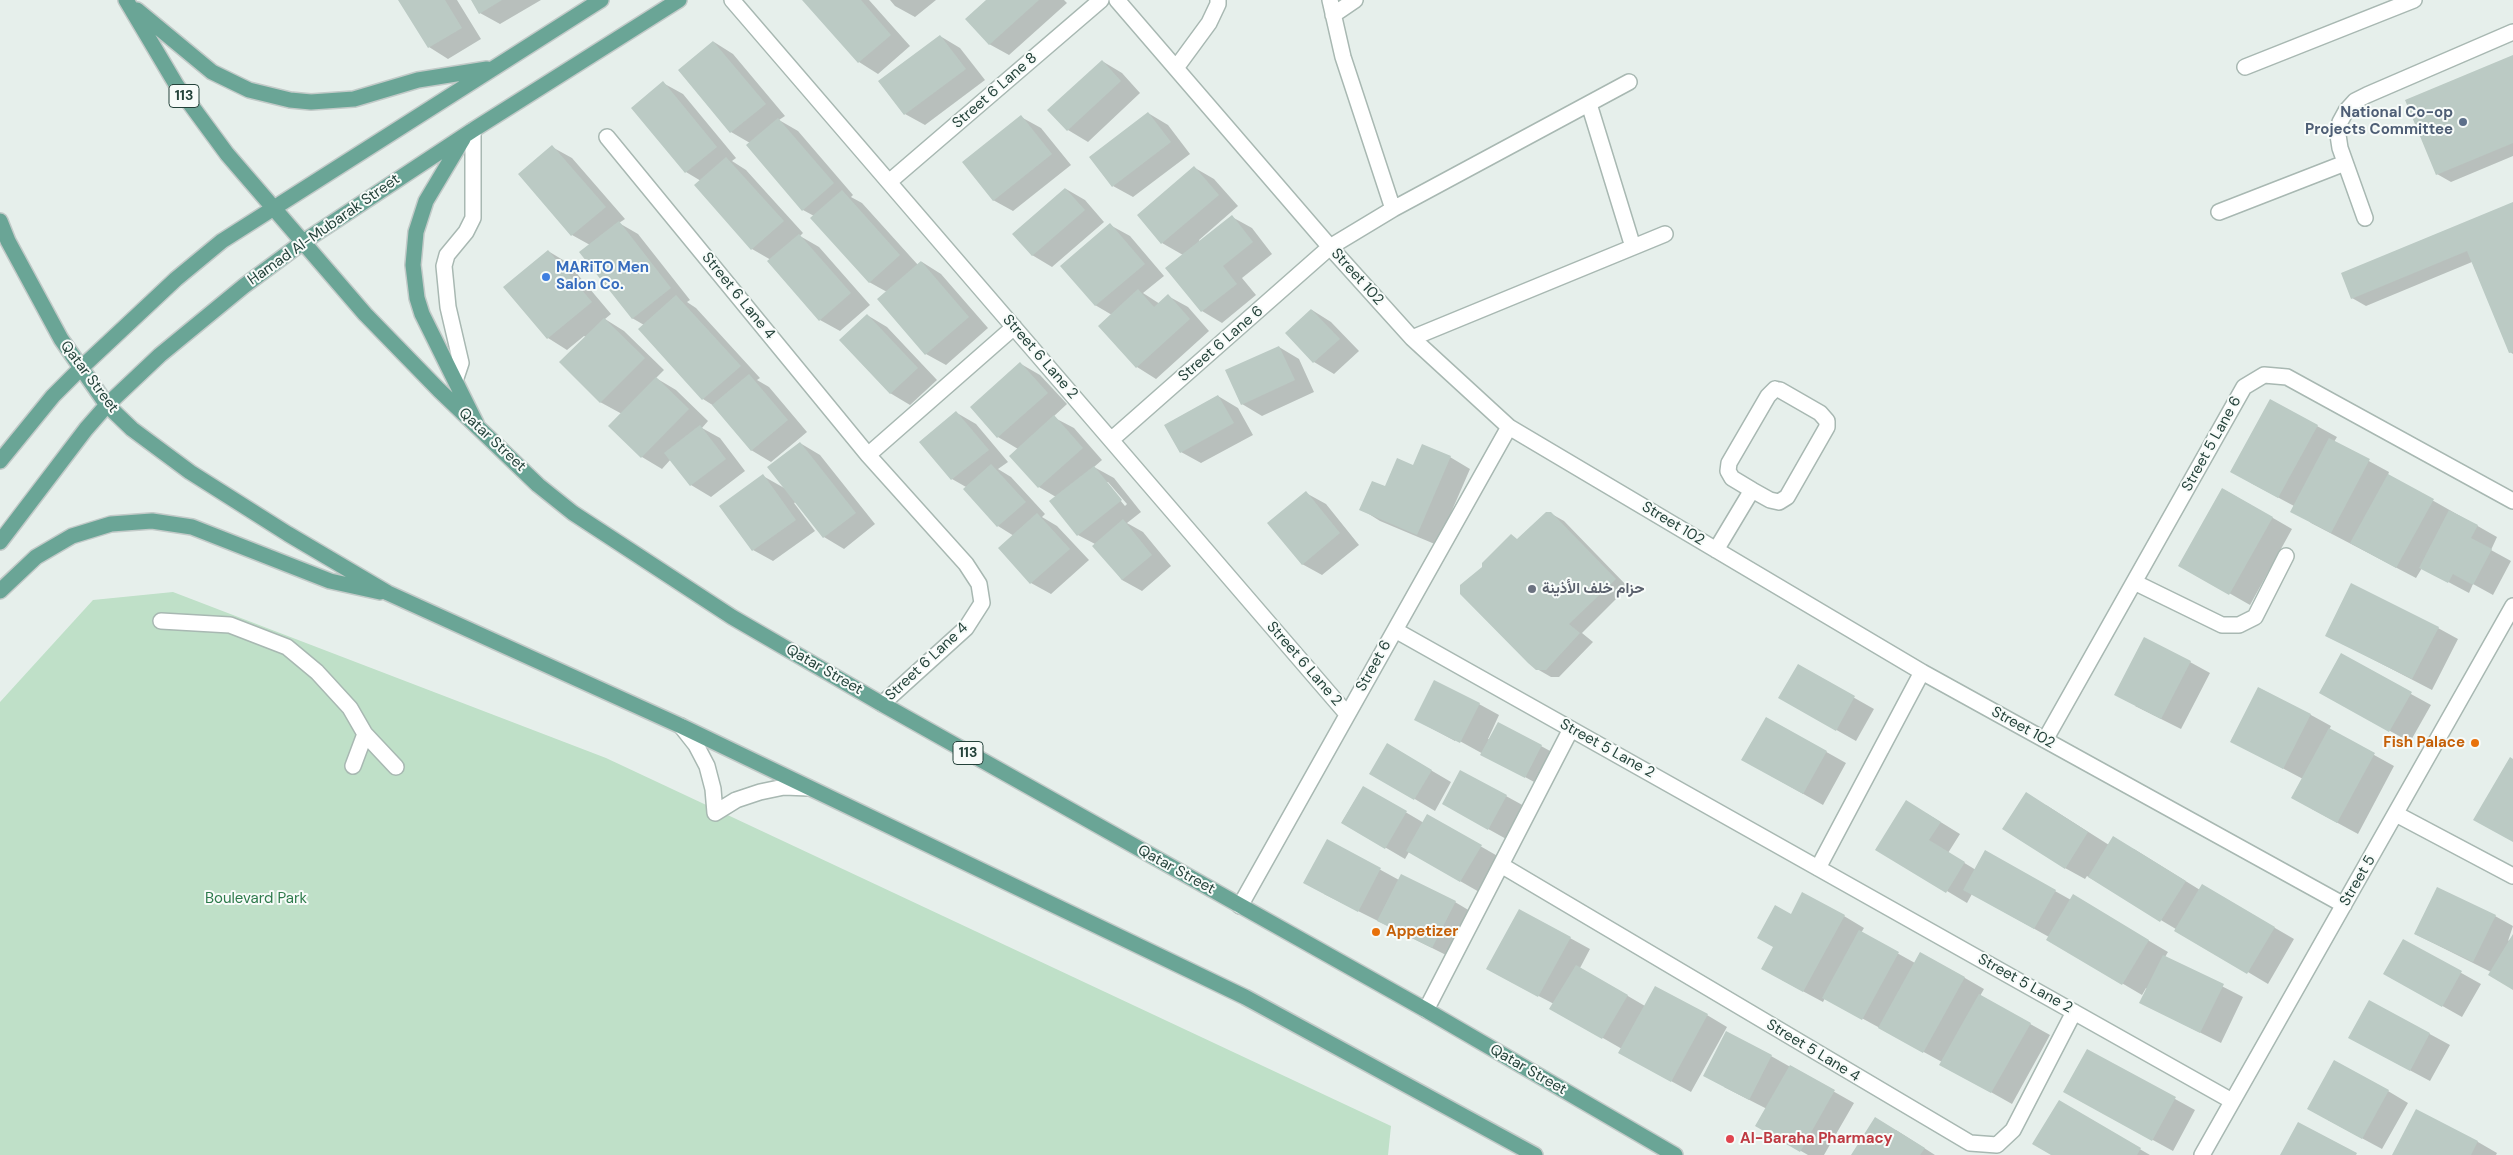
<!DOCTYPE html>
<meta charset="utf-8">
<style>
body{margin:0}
canvas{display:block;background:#e6efeb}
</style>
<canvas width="2513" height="1155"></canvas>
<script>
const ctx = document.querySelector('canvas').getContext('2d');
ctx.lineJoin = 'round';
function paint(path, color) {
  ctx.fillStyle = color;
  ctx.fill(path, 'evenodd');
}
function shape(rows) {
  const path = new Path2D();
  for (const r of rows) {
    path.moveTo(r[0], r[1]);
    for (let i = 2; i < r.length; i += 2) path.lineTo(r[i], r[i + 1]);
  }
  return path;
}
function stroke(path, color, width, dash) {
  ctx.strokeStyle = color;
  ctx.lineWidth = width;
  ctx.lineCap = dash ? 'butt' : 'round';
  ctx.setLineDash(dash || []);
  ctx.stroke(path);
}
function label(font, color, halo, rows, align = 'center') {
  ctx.font = font + ' "DM Sans",Vazirmatn,sans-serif';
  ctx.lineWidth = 4;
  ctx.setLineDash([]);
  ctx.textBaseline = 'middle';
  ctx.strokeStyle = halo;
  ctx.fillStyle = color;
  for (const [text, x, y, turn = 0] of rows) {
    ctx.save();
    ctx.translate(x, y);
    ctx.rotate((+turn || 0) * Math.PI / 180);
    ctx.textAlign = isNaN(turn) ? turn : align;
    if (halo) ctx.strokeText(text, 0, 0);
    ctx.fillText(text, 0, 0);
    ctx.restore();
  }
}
const green = shape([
 [173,592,606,758,1391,1126,1388,1155,0,1155,0,702,93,600]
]);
const shadow = shape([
 [400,0,457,0,481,39,448,59,429,47],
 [472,0,541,0,500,24,480,13],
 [804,0,869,0,910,46,878,74,859,62],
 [890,0,936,0,915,17,895,6],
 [988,0,1064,0,1067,3,1009,55,989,44],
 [940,36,960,48,985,80,925,125,905,114],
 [714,42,733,54,785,116,779,120,798,131,853,195,851,197,862,203,918,265,922,262,941,274,988,328,946,365,926,354,887,292,869,282,814,216,803,210,750,143,731,132],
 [2513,57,2513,156,2451,182,2437,174],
 [1102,61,1122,73,1140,93,1088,142,1068,130,1049,110],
 [663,83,683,94,736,158,732,161,746,170,803,233,800,236,819,247,870,305,840,331,820,320,771,260,752,249,701,181,686,172],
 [1148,113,1168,125,1190,154,1133,197,1113,186],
 [1021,117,1041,128,1071,165,1013,211,993,200],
 [552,147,572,158,625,219,619,223,638,234,690,300,687,302,696,308,760,378,757,380,769,387,807,432,771,462,751,450,714,406,703,399,644,325,632,318,590,245,572,235,520,175],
 [1195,168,1214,179,1238,206,1199,240,1200,242,1232,217,1252,228,1272,254,1242,278,1256,295,1222,323,1202,311,1183,255,1162,243],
 [1066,189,1085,200,1104,222,1052,267,1032,255],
 [2513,203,2513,354,2510,352,2472,262,2366,306,2352,298],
 [1110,225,1130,236,1164,276,1143,293,1160,304,1168,296,1188,307,1209,331,1156,379,1137,367,1112,315,1095,305],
 [548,251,568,263,611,314,605,319,624,331,664,370,656,378,676,390,708,421,702,428,720,438,745,471,711,497,691,485,671,459,662,469,642,457,622,414,600,402,586,337,584,336,567,350,548,338],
 [1312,310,1331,322,1359,351,1334,374,1314,362,1287,333],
 [867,315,887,327,937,380,910,405,890,393],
 [1279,347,1299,359,1314,392,1262,416,1242,404],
 [1021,364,1040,375,1067,404,1053,417,1074,428,1102,460,1094,467,1114,478,1141,512,1127,523,1143,532,1171,566,1142,591,1122,580,1095,544,1078,535,1056,497,1039,487,1018,449,998,437,971,407],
 [1105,482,1108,482,1127,504,1125,506],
 [1218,396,1238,408,1253,435,1201,463,1181,452],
 [957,413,976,424,1008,462,998,469,1011,477,1045,514,1042,517,1057,526,1089,560,1051,594,1031,583,1014,536,998,526,964,489,966,487,952,479,921,442],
 [2317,426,2337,437,2334,442,2389,472,2388,475,2497,537,2491,550,2511,561,2493,595,2473,584,2469,593,2422,568,2416,578,2311,523,2294,506,2251,483],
 [800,443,820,455,875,524,844,549,824,537,796,502,794,503,815,531,773,561,753,550,763,476,786,489],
 [1450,457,1470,469,1437,545,1380,521,1361,509,1414,466],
 [2223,489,2292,529,2250,605,2180,565],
 [1306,493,1326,504,1359,545,1322,575,1302,564],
 [1550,513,1564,521,1628,587,1582,633,1593,642,1559,677,1551,677,1537,669,1518,540],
 [2438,628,2458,639,2432,690,2326,635],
 [2190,662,2210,673,2181,729,2135,706],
 [1798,666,1874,709,1856,741,1780,698],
 [2259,688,2311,715,2331,726,2329,730,2394,766,2358,834,2312,809,2303,779,2231,741],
 [2411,694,2431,705,2410,742,2341,704],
 [1479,704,1499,715,1488,739,1541,746,1561,757,1545,788,1456,739,1455,741,1416,720],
 [1766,718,1846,763,1823,805,1743,760],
 [1388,745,1451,782,1435,811,1371,773],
 [1363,787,1424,823,1428,816,1501,858,1481,893,1409,852,1405,859,1342,822],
 [1506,796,1526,807,1508,840,1463,815],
 [2046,805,2109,845,2134,849,2200,890,2203,886,2294,939,2268,984,2087,876,2085,879,2065,868],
 [1926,813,1960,834,1948,853,1976,870,2055,891,2071,900,2073,896,2168,952,2165,957,2243,997,2221,1043,2141,1003,2148,989,2146,988,2142,995,2047,939,2049,937,1972,894,1967,903,1877,849],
 [1328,841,1399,880,1455,902,1475,914,1452,958,1324,894],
 [1791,915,1844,916,1864,928,1861,933,1915,963,1920,953,1965,978,1984,989,1980,996,2050,1035,2012,1104,1941,1064,1942,1062,1825,998,1823,1002,1782,980],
 [2495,916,2513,926,2508,941,2513,937,2513,989,2491,972,2415,934],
 [1570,938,1590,949,1580,968,1645,1006,1707,1015,1727,1027,1691,1092,1640,1064,1622,1049,1551,1008,1554,1004,1508,980],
 [2404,941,2481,984,2462,1017,2405,985],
 [2369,1001,2450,1045,2430,1081,2370,1049],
 [2088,1051,2195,1110,2173,1151,2085,1103],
 [1771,1056,1854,1103,1824,1155,1808,1155,1757,1126,1767,1109,1724,1087],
 [2388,1091,2408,1103,2382,1149,2328,1120],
 [2059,1102,2150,1155,2054,1155],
 [2416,1111,2478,1142,2497,1153,2496,1155,2393,1155],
 [1896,1130,1935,1155,1853,1155]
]);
const building = shape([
 [398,0,445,0,462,28,428,48],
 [471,0,502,0,479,14],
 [802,0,861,0,891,35,858,63],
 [986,0,1039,0,989,45,965,19],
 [940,35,966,69,904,115,878,81],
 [713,41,766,104,730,133,678,70],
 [2513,55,2513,143,2436,175,2405,100],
 [1102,60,1121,81,1067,131,1047,110],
 [663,81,717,147,685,173,631,108],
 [1148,112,1171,142,1112,187,1089,157],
 [1021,115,1052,154,993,201,962,162],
 [778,118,834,183,802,211,746,145],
 [552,145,606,207,571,236,518,174],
 [726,157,784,221,751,250,694,185],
 [1194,166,1219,195,1161,244,1137,215],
 [1065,188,1085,210,1032,256,1012,234],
 [842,190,900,255,869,283,810,218],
 [2513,202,2513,352,2509,353,2467,251,2351,299,2341,273],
 [1232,215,1253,242,1223,266,1237,284,1201,312,1165,268],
 [619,221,671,288,632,319,579,252],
 [1110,223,1145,264,1095,306,1060,266],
 [799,234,851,293,819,321,767,261],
 [548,250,592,302,547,339,503,287],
 [921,261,969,317,925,355,877,299],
 [1138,289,1154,307,1168,294,1190,319,1136,368,1098,326],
 [676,295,741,366,702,400,638,329],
 [1311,309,1340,339,1313,363,1285,333],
 [867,314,918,368,890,394,839,340],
 [604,318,645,358,600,403,559,362],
 [1279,346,1295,380,1241,405,1225,370],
 [1020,362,1048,393,997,438,970,407],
 [749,374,788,420,751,451,712,405],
 [656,377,689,409,641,458,608,426],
 [1218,395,1234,423,1180,453,1164,425],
 [2270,399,2318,425,2278,498,2230,472],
 [956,411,989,450,951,480,919,442],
 [1054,415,1083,448,1038,488,1009,456],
 [700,425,726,459,690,486,664,453],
 [2329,438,2370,459,2331,533,2290,512],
 [800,442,856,513,823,538,767,467],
 [1422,444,1451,456,1417,535,1359,510,1372,481,1385,486,1397,458,1413,465],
 [991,464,1026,502,997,527,963,489],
 [1094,466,1122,500,1077,536,1049,501],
 [763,474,796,520,752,551,719,506],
 [2388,474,2434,499,2396,568,2350,543],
 [2222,488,2273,517,2229,595,2178,566],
 [1306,491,1340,533,1302,565,1267,523],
 [2449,510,2478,525,2471,538,2492,549,2473,585,2453,574,2448,583,2419,568],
 [1546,512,1551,512,1616,579,1569,624,1580,633,1546,670,1536,670,1528,663,1460,594,1460,585,1482,567,1482,563,1511,534,1517,539],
 [1037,513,1070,549,1030,584,998,548],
 [1123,519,1152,555,1122,580,1092,546],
 [2351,583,2439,627,2412,679,2325,636],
 [2144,637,2191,661,2161,719,2114,695],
 [2341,653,2412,692,2389,732,2319,693],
 [1798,664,1855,696,1836,731,1778,698],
 [1434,680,1480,703,1460,743,1414,720],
 [2258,687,2311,714,2283,769,2230,742],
 [1766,717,1827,751,1803,794,1741,760],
 [1498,722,1542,745,1525,778,1480,755],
 [2329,728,2375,753,2337,823,2291,798],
 [1387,743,1432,770,1414,800,1369,774],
 [2510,757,2513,759,2513,842,2473,820],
 [1460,770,1507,795,1488,830,1442,804],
 [1363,786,1407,811,1385,849,1341,823],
 [2026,792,2088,832,2065,869,2002,829],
 [1906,800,1941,822,1929,840,1965,862,1946,893,1875,850],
 [1427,814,1482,845,1460,882,1406,851],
 [2113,836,2186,881,2160,922,2088,877],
 [1327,839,1381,868,1358,912,1303,883],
 [1985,850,2056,890,2034,929,1963,890],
 [1401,874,1456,901,1432,948,1377,921],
 [2202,884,2275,927,2247,974,2174,931],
 [2437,887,2496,915,2473,962,2414,934],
 [1802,892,1845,915,1803,992,1761,969,1773,947,1757,938,1775,905,1791,914],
 [2073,894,2149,940,2122,985,2046,940],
 [1519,909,1571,937,1538,997,1486,969],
 [1859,930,1899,952,1862,1020,1822,998],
 [2513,934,2513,990,2488,975],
 [2403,939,2462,971,2442,1007,2383,974],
 [1920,952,1965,977,1923,1053,1878,1028],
 [2163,955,2224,984,2200,1033,2139,1003],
 [1576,965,1628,995,1602,1039,1549,1009],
 [1655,986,1708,1014,1671,1082,1618,1053],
 [1979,994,2031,1023,1991,1093,1939,1065],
 [2369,1000,2430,1033,2410,1071,2348,1038],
 [1726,1031,1772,1055,1749,1100,1703,1076],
 [2087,1049,2176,1097,2152,1141,2063,1092],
 [2334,1060,2389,1090,2362,1139,2307,1109],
 [1790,1065,1835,1090,1800,1152,1755,1126],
 [2059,1100,2141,1148,2137,1155,2051,1155,2032,1144],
 [2416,1109,2478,1141,2471,1155,2392,1155],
 [1875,1117,1925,1148,1920,1155,1851,1155],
 [2298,1122,2357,1153,2356,1155,2280,1155]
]);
const minor = shape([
 [732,0,1347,714],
 [1117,0,1330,247,1412,338,1509,427,1922,672,2344,905],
 [1330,0,1343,57,1393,209],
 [1333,15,1355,0],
 [2245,67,2414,0],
 [1176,68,1209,23,1218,4,1218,0],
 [1589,104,1633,247],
 [607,137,868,455,966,564,979,584,982,603,966,628,882,704],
 [889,182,1101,0],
 [2219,212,2345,163],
 [2365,218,2340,148,2338,135,2340,122,2346,111,2355,101,2367,95,2513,32],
 [1412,338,1665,234],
 [456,378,461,363,448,307,444,266,447,255,466,232,473,218,473,130],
 [1775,389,1780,390,1820,413,1827,421,1827,427,1787,497,1779,502,1770,500,1752,490,1732,478,1728,471,1729,463,1768,396,1775,389],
 [1111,440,1330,247,1393,209,1629,82],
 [868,455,1014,327],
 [1716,550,1752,490],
 [2134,582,2222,625,2239,625,2255,617,2286,556],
 [161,621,230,625,287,647,317,672,350,708,365,734,396,767],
 [1395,630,2232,1101],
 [681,726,696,745,707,766,713,789,715,813,736,800,760,792,784,787,809,788],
 [2045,740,2244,387,2264,375,2287,377,2513,501],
 [353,766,365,734],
 [2396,814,2513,876],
 [1501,865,1970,1143,1997,1145,2013,1130,2074,1012],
 [1818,868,1922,672],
 [1240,906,1509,427],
 [1426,1010,1571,729],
 [2202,1155,2513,606]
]);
const major = shape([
 [126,0,177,86,227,154,365,314,439,390,538,485,573,513,732,617,882,704,1426,1010,1675,1155],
 [137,10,212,72,249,90,290,100,311,102,354,99,418,80,487,69],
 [463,139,426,201,416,232,413,265,417,298,422,314,476,423],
 [0,221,8,241,61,339,107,405,132,429,190,472,288,534,388,593,681,726,1245,997,1535,1155],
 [0,461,53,396,81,368,176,279,222,241,601,0],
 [0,542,86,429,107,405,160,355,244,286,303,242,473,130,679,0],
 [0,591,36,557,72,536,111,524,152,521,192,527,330,581,380,592]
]);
const markers = [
 [2463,122,5,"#5c6f8a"],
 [546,277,5,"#3f7fe0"],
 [1532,589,5,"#6b7280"],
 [2475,743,5,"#e8710a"],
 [1376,932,5,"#e8710a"],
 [1730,1139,5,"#e0444e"]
];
const shields = [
 [184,96,30],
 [968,753,30]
];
const shieldNames = [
 ["113",184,96],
 ["113",968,753]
];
const streetNames = [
 ["Street 6 Lane 8",995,91,-41],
 ["Hamad Al-Mubarak Street",324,230,-35],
 ["Street 102",1357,277,48],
 ["Street 6 Lane 4",738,296,51],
 ["Street 6 Lane 6",1221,344,-41],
 ["Street 6 Lane 2",1040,357,49],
 ["Qatar Street",89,377,53],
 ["Qatar Street",492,440,43],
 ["Street 5 Lane 6",2212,444,-61],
 ["Street 102",1673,524,31],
 ["Street 6 Lane 4",927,662,-43],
 ["Street 6 Lane 2",1304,664,49],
 ["Street 6",1374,666,-61],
 ["Qatar Street",824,670,30],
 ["Street 102",2023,728,29],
 ["Street 5 Lane 2",1607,749,29],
 ["Qatar Street",1176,870,29],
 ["Street 5",2358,881,-60],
 ["Street 5 Lane 2",2025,984,29],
 ["Street 5 Lane 4",1813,1051,31],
 ["Qatar Street",1528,1070,30]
];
const serviceNames = [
 ["National Co-op",2453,113],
 ["Projects Committee",2453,130]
];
const shopNames = [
 ["MARiTO Men",556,268],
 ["Salon Co.",556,285]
];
const worshipNames = [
 ["حزام خلف الأذينة",1542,589]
];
const foodNames = [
 ["Fish Palace",2465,743],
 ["Appetizer",1386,932,"left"]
];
const parkNames = [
 ["Boulevard Park",256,899]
];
const healthNames = [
 ["Al-Baraha Pharmacy",1740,1139]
];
paint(green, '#bfe0c8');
paint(shadow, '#0003');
paint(building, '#bbcac4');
stroke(minor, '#a8b8b2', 18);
stroke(major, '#c2cac8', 18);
stroke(minor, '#fff', 15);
stroke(major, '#6aa596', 15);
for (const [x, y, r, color] of markers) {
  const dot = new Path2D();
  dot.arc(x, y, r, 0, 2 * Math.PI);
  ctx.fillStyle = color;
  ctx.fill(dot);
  stroke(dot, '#f7fbf9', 2);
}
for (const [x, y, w] of shields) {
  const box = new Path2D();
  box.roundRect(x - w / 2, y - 11.5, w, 23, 4);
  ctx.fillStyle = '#f7fbf9';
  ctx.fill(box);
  stroke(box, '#24423a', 1);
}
label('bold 14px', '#24423a', null, shieldNames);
label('15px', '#24423a', '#f7fbf9', streetNames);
label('bold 15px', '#4e5e75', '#f7fbf9', serviceNames, 'right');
label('bold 15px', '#366cbe', '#f7fbf9', shopNames, 'left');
label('bold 15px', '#5b616d', '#f7fbf9', worshipNames, 'left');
label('bold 15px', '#c56008', '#f7fbf9', foodNames, 'right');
label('15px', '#2d7a4b', '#f7fbf9', parkNames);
label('bold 15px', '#be3a42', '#f7fbf9', healthNames, 'left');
</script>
